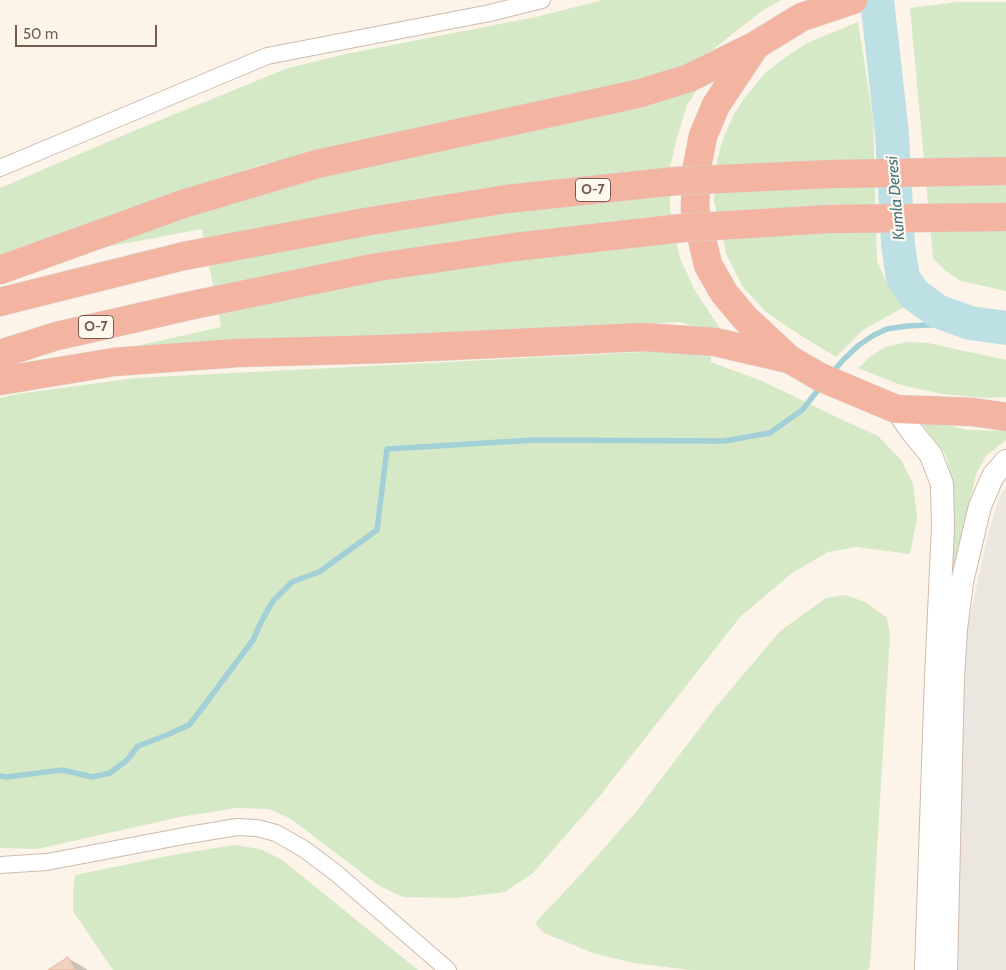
<!DOCTYPE html>
<style>
body{margin:0}
#map{position:relative;width:1006px;height:970px;overflow:hidden;background:#fcf4e8;font-family:Cabin,sans-serif}
canvas{display:block}
.scale{position:absolute;left:15px;top:25px;width:142px;height:22px;box-sizing:border-box;border:2px solid #755a4d;border-top:0;padding-left:6px;font-size:15px;line-height:18px;white-space:nowrap;color:#755a4d;-webkit-text-stroke:4px #fef8ee;paint-order:stroke}
</style>
<div id="map">
<canvas width="1006" height="970"></canvas>
<div class="scale">50 m</div>
</div>
<script>
const ctx = document.querySelector('canvas').getContext('2d');
ctx.lineJoin = 'round';
function paint(path, color) {
  ctx.fillStyle = color;
  ctx.fill(path, 'evenodd');
}
function shape(rows) {
  const path = new Path2D();
  for (const r of rows) {
    path.moveTo(r[0], r[1]);
    for (let i = 2; i < r.length; i += 2) path.lineTo(r[i], r[i + 1]);
  }
  return path;
}
function stroke(path, color, width, dash) {
  ctx.strokeStyle = color;
  ctx.lineWidth = width;
  ctx.lineCap = dash ? 'butt' : 'round';
  ctx.setLineDash(dash || []);
  ctx.stroke(path);
}
function label(font, color, halo, rows, align = 'center') {
  ctx.font = font + ' Cabin,sans-serif';
  ctx.lineWidth = 4.5;
  ctx.setLineDash([]);
  ctx.textBaseline = 'middle';
  ctx.strokeStyle = halo;
  ctx.fillStyle = color;
  for (const [text, x, y, turn = 0] of rows) {
    ctx.save();
    ctx.translate(x, y);
    ctx.rotate((+turn || 0) * Math.PI / 180);
    ctx.textAlign = isNaN(turn) ? turn : align;
    if (halo) ctx.strokeText(text, 0, 0);
    ctx.fillText(text, 0, 0);
    ctx.restore();
  }
}
const industrial = shape([
 [1006,488,1006,970,946,970,967,631,987,538,999,498]
]);
const green = shape([
 [603,0,781,0,762,11,712,50,686,64,647,78,370,139,257,166,0,256,0,188,131,132,288,68,346,54,536,17],
 [958,2,1006,2,1006,291,961,281,946,271,933,258,910,8],
 [858,22,873,118,877,261,887,283,904,307,863,330,836,357,792,330,766,312,743,287,727,256,714,201,717,160,723,139,734,114,746,96,766,72,786,57,807,43],
 [703,81,687,105,677,138,670,167,670,209,680,258,694,289,725,336,680,322,114,351,221,327,202,229,86,251,296,181],
 [908,342,928,343,1006,360,1006,397,985,398,942,394,901,385,858,368,871,356,885,347],
 [662,351,711,357,711,362,762,381,845,421,878,436,901,460,913,483,917,518,910,554,856,547,828,552,792,573,740,617,599,797,533,873,505,892,456,898,403,897,378,885,291,819,269,809,236,808,180,817,37,849,0,848,0,398,17,394,135,378],
 [931,421,967,430,1006,431,1006,440,986,456,976,474,952,577,954,501,952,479,946,455,921,423],
 [845,595,865,602,887,618,890,635,870,966,868,970,690,970,633,963,593,953,544,933,535,923,582,873,636,812,715,708,780,631,826,598],
 [234,845,260,849,281,859,418,970,113,970,73,911,73,891,75,875,178,854]
]);
const shadow = shape([
 [68,958,88,970,50,970]
]);
const stream = shape([
 [831,374,844,359,859,345,874,335,887,329,907,326,970,323],
 [0,776,7,777,62,770,93,777,110,773,127,760,138,746,162,737,189,725,203,707,253,640,262,620,273,601,292,582,319,572,377,530,387,449,534,440,724,441,770,433,802,410,822,385]
]);
const river = shape([
 [877,0,892,134,898,244,903,278,914,294,937,311,970,323,1006,328]
]);
const building = shape([
 [68,957,76,970,48,970,68,957]
]);
const minor = shape([
 [0,168,267,56,490,13,542,0],
 [0,865,47,862,189,835,237,827,257,828,276,833,304,849,336,873,448,970]
]);
const secondary = shape([
 [896,409,913,433,931,455,942,484,943,527,936,677,926,970],
 [946,970,953,678,956,629,962,582,980,506,993,476,1006,461]
]);
const motorway = shape([
 [853,0,802,17,756,45,716,105,703,136,696,172,695,209,708,265,724,293,745,318,789,359,820,377,896,409,973,412,1006,417],
 [0,270,183,204,317,164,641,93,689,78,756,45],
 [0,302,184,256],
 [0,354,57,336,193,305],
 [0,381,114,362,237,353,387,349,643,337,715,342,789,359]
]);
const motorwayBridge = shape([
 [184,256,365,222,507,199,676,181,831,174,1006,171],
 [193,305,378,267,515,247,682,228,829,219,1006,217]
]);
const shields = [
 [593,190,35],
 [96,327,35]
];
const shieldNames = [
 ["O-7",593,190],
 ["O-7",96,327]
];
const waterNames = [
 ["Kumla Deresi",896,198,-95]
];
paint(industrial, '#ece6e1');
paint(green, '#d5e9c6');
paint(shadow, '#0003');
stroke(stream, '#a3cfd6', 5.5);
stroke(river, '#bde0e5', 34);
paint(building, '#f0d2c1');
stroke(building, '#e2b9a2', 1);
stroke(minor, '#cdbbae', 18);
stroke(secondary, '#d0bbac', 24);
stroke(motorway, '#dbd4d1', 29);
stroke(minor, '#fff', 16);
stroke(secondary, '#fff', 22);
stroke(motorway, '#f3b5a2', 28);
stroke(motorwayBridge, '#dbd4d1', 29, []);
stroke(motorwayBridge, '#f3b5a2', 28);
for (const [x, y, w] of shields) {
  const box = new Path2D();
  box.roundRect(x - w / 2, y - 11.5, w, 23, 4);
  ctx.fillStyle = '#fef8ee';
  ctx.fill(box);
  stroke(box, '#755a4d', 1);
}
label('bold 14px', '#755a4d', null, shieldNames);
label('italic 16px', '#447780', '#fef8ee', waterNames);
</script>
